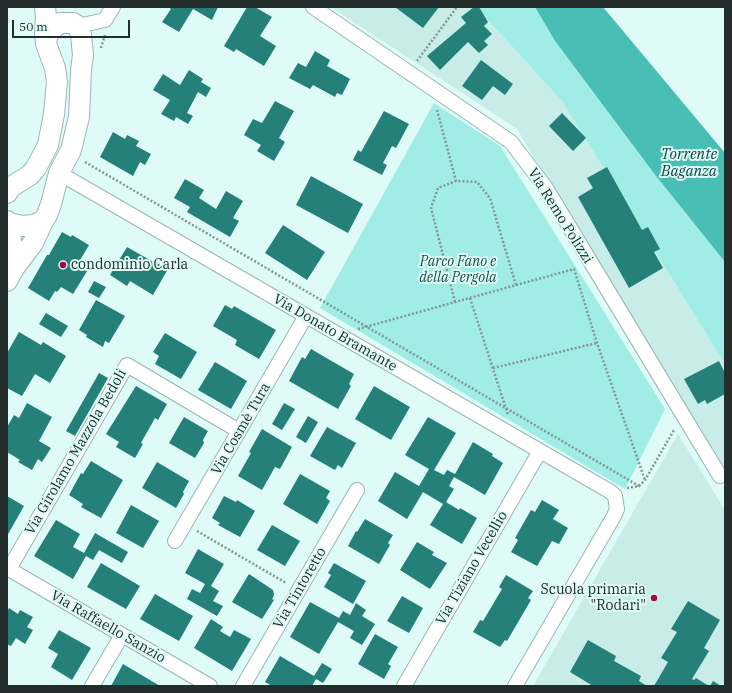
<!DOCTYPE html>
<meta charset="utf-8">
<style>
body{margin:0}
#map{position:relative;width:732px;height:693px;overflow:hidden;background:#defbf7;font-family:"IBM Plex Serif",serif}
canvas{display:block}
.frame{position:absolute;inset:0;border:8px solid #222d2c;pointer-events:none}
.scale{position:absolute;left:12px;top:20px;width:118px;height:18px;box-sizing:border-box;border:2px solid #222d2c;border-top:0;padding-left:5px;font-size:12px;line-height:14px;white-space:nowrap;color:#222d2c;-webkit-text-stroke:3px #defbf7;paint-order:stroke}
</style>
<div id="map">
<canvas width="732" height="693"></canvas>
<div class="frame"></div>
<div class="scale">50 m</div>
</div>
<script>
const ctx = document.querySelector('canvas').getContext('2d');
ctx.lineJoin = 'round';
function paint(path, color) {
  ctx.fillStyle = color;
  ctx.fill(path, 'evenodd');
}
function shape(rows) {
  const path = new Path2D();
  for (const r of rows) {
    path.moveTo(r[0], r[1]);
    for (let i = 2; i < r.length; i += 2) path.lineTo(r[i], r[i + 1]);
  }
  return path;
}
function stroke(path, color, width, dash) {
  ctx.strokeStyle = color;
  ctx.lineWidth = width;
  ctx.lineCap = dash ? 'butt' : 'round';
  ctx.setLineDash(dash || []);
  ctx.stroke(path);
}
function label(font, color, halo, rows, align = 'center') {
  ctx.font = font + ' "IBM Plex Serif",serif';
  ctx.lineWidth = 4;
  ctx.setLineDash([]);
  ctx.textBaseline = 'middle';
  ctx.strokeStyle = halo;
  ctx.fillStyle = color;
  for (const [text, x, y, turn = 0] of rows) {
    ctx.save();
    ctx.translate(x, y);
    ctx.rotate((+turn || 0) * Math.PI / 180);
    ctx.textAlign = isNaN(turn) ? turn : align;
    if (halo) ctx.strokeText(text, 0, 0);
    ctx.fillText(text, 0, 0);
    ctx.restore();
  }
}
const built = shape([
 [331,7,476,7,562,101,725,364,725,477,517,129],
 [678,434,725,510,725,686,533,686]
]);
const green = shape([
 [476,7,535,7,555,41,656,176,725,262,725,364,562,101],
 [434,103,500,146,665,409,625,489,320,308]
]);
const water = shape([
 [535,7,603,7,725,153,725,262,656,176,555,41]
]);
const building = shape([
 [168,7,218,7,212,20,193,9,179,32,162,22,171,9],
 [247,7,255,7,272,17,260,36,276,46,264,66,236,49,234,52,224,46],
 [395,7,439,7,423,28],
 [474,7,479,7,488,22,484,26,492,34,484,41,488,45,479,53,468,42,440,70,427,56,466,23,461,17],
 [315,51,330,60,327,66,350,79,342,95,337,93,335,97,313,85,310,89,289,78,298,63,306,67],
 [481,60,513,84,505,95,493,86,482,100,462,86],
 [189,70,203,79,201,82,211,88,206,97,198,92,187,113,193,116,188,124,176,117,174,121,161,114,170,100,153,90,163,74,180,85],
 [275,101,294,111,279,138,285,142,274,161,257,151,261,145,244,135,253,119,262,123],
 [384,111,409,124,396,148,392,146,383,163,387,165,382,175,353,160,358,150,361,152],
 [562,113,586,138,573,151,549,126],
 [113,132,125,139,127,135,139,141,136,146,151,154,145,165,140,162,133,176,100,157],
 [607,167,642,230,648,227,660,249,654,252,663,268,629,288,578,197,593,188,587,178],
 [311,176,363,204,348,233,296,205],
 [185,179,204,190,199,198,216,209,226,191,243,201,233,218,239,221,230,237,187,212,190,207,174,198],
 [283,225,325,252,307,280,265,253],
 [62,232,71,237,72,235,89,245,79,262,89,268,73,294,61,287,57,292,55,291,49,301,28,288,47,255,49,255],
 [127,247,155,263,155,262,168,269,153,295,130,281,127,286,110,275],
 [94,281,106,287,99,298,88,292],
 [96,300,125,316,109,343,105,341,103,347,86,337,87,335,79,330],
 [225,305,232,309,234,306,276,330,259,359,235,345,237,340,213,326],
 [46,313,68,326,61,337,39,324],
 [19,332,41,345,43,342,66,356,50,383,35,374,22,396,7,388,7,353],
 [165,333,197,352,181,379,155,364,159,356,153,352],
 [311,349,354,374,349,384,351,386,338,409,289,381,302,357,305,359],
 [719,361,725,373,725,394,707,404,705,400,698,404,684,379],
 [215,362,247,381,231,409,198,390],
 [99,373,108,378,75,436,66,431],
 [136,386,167,404,158,420,155,418,141,443,143,444,135,458,116,447,119,442,106,434],
 [374,386,410,407,391,440,355,419],
 [27,403,52,417,39,441,51,448,42,462,38,459,32,470,18,462,20,460,7,452,7,427,14,415,19,418],
 [284,403,295,409,282,430,272,424],
 [308,416,318,422,306,443,296,437],
 [184,417,208,431,203,440,204,443,195,458,169,443],
 [428,417,456,433,434,470,444,475,447,470,455,474,473,442,493,454,492,456,503,463,485,495,454,477,449,486,454,489,446,502,459,510,460,508,477,518,462,544,430,525,443,504,423,492,407,519,378,501,395,472,419,486,429,469,405,455],
 [327,427,356,443,342,468,338,465,335,470,310,456],
 [262,429,292,447,280,469,275,467,262,490,238,476,251,453,249,452],
 [91,461,123,480,101,518,81,507,83,504,69,495,81,473,83,474],
 [157,462,189,481,183,492,184,494,176,508,142,488],
 [300,474,330,491,326,498,330,501,317,524,283,504],
 [7,496,24,506,7,536],
 [224,496,236,502,237,500,255,511,240,537,218,525,220,523,212,518],
 [542,500,559,510,553,519,568,528,559,544,552,541,537,566,511,552,518,540,515,538,531,510,535,512],
 [131,505,159,521,143,548,116,533],
 [365,519,393,535,388,543,390,545,379,564,348,546,356,531,357,532],
 [56,520,80,534,73,547,84,553,95,533,128,552,122,563,99,550,93,560,86,556,73,579,34,556],
 [272,525,300,541,285,566,257,550],
 [417,542,434,552,432,555,447,563,430,589,400,570],
 [198,549,224,564,211,586,219,591,213,601,223,606,217,616,187,599,192,589,200,593,205,584,185,573],
 [101,563,140,586,126,609,87,587],
 [334,563,366,581,353,604,324,587,331,575,328,573],
 [249,574,273,590,274,595,272,599,274,600,262,619,232,602],
 [506,575,533,591,528,598,531,600,507,641,505,640,500,647,473,632,480,620,483,621,502,589,499,587],
 [155,594,193,616,179,641,140,619],
 [402,596,423,608,409,633,387,621],
 [688,601,720,620,704,648,709,651,692,679,694,680,696,678,709,686,654,686,668,662,661,658,677,632,671,629],
 [310,602,339,618,343,611,350,615,356,603,366,610,362,616,375,624,362,645,350,638,354,631,338,622,319,654,290,637],
 [9,608,18,614,20,610,33,617,27,627,33,630,25,644,16,638,11,646,7,644,7,612],
 [211,619,223,627,220,631,230,637,234,630,251,639,232,671,194,648],
 [59,630,91,648,72,680,51,667,58,654,48,648],
 [375,634,398,647,388,664,391,666,384,679,358,664],
 [588,640,616,656,614,661,641,676,639,681,647,686,593,686,570,672],
 [280,656,314,676,322,663,332,669,323,683,316,679,312,686,272,686,265,682],
 [123,664,160,686,111,686],
 [713,681,721,686,710,686]
]);
const path = shape([
 [101,48,105,35],
 [417,61,457,7],
 [437,110,456,181],
 [85,162,639,486],
 [470,298,508,415],
 [455,302,431,208,438,188,456,181,477,182,490,198,516,285],
 [358,329,574,269,597,343,645,480],
 [493,368,597,343],
 [627,488,639,486,645,480,674,430],
 [197,531,286,583]
]);
const street = shape([
 [313,7,511,142,546,188,683,415,720,476],
 [78,26,105,20,113,7],
 [59,173,611,492,615,496,617,509,614,516,515,686],
 [175,541,306,316],
 [7,568,210,686],
 [9,569,127,365,239,431],
 [92,686,122,635],
 [243,686,357,490],
 [404,686,540,451]
]);
const secondary = shape([
 [45,7,46,17,45,32,46,43],
 [7,193,11,187,30,175,36,168,48,145,54,114,57,82,55,68,46,44,47,37,50,31,60,23,73,23,78,26,81,35,83,55,81,70,79,117,71,150,59,173,51,204,47,215,43,221,33,225,22,226,9,223,7,221],
 [9,223,14,268],
 [7,281,14,268,33,243,43,221]
]);
const markers = [
 [63,265,4,"#a20845"],
 [654,598,4,"#a20845"]
];
const streetNames = [
 ["Via Remo Polizzi",560,216,58],
 ["Via Donato Bramante",335,333,30],
 ["Via Cosmè Tura",241,429,-60],
 ["Via Girolamo Mazzola Bedoli",76,452,-60],
 ["Via Tiziano Vecellio",472,568,-60],
 ["Via Tintoretto",300,588,-60],
 ["Via Raffaello Sanzio",108,627,30]
];
const parkNames = [
 ["Parco Fano e",458,262],
 ["della Pergola",458,278]
];
const poiNames = [
 ["condominio Carla",71,265],
 ["Scuola primaria",646,590,"right"],
 ["\"Rodari\"",646,606,"right"]
];
const waterNames = [
 ["Torrente",689,155],
 ["Baganza",689,172]
];
paint(built, '#c8ede8');
paint(green, '#a0ede5');
paint(water, '#49beb5');
paint(building, '#248079');
stroke(street, '#9bb6b3', 16);
stroke(secondary, '#9bb6b3', 22);
stroke(path, '#839794', 2.5, [2, 2]);
stroke(street, '#fff', 14);
stroke(secondary, '#fff', 20);
for (const [x, y, r, color] of markers) {
  const dot = new Path2D();
  dot.arc(x, y, r, 0, 2 * Math.PI);
  ctx.fillStyle = color;
  ctx.fill(dot);
  stroke(dot, '#defbf7', 1.5);
}
label('14px', '#222d2c', '#defbf7', streetNames);
label('italic 14px', '#1b4e4a', '#defbf7', parkNames);
label('14px', '#222d2c', '#defbf7', poiNames, 'left');
label('italic 15px', '#0f433f', '#defbf7', waterNames);
</script>
